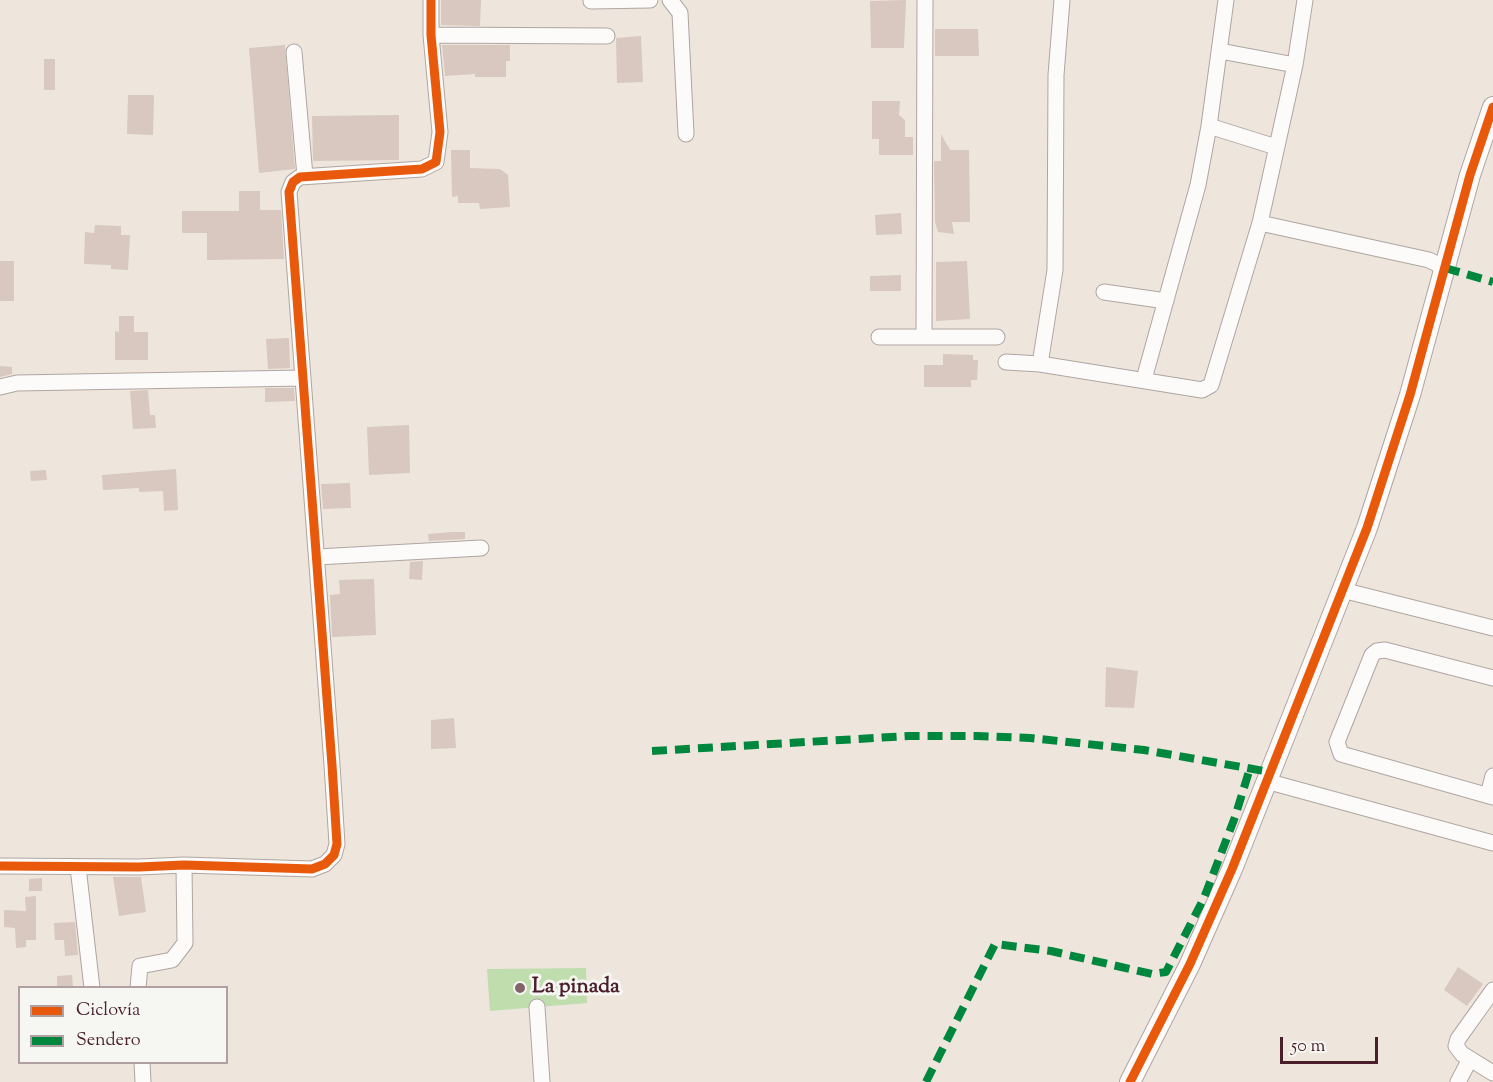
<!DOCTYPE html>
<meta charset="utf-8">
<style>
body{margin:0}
#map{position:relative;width:1493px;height:1082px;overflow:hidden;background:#eee6dd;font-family:"Sorts Mill Goudy",serif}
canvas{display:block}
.legend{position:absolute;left:18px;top:986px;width:210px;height:78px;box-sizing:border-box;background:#f6f6f2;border:2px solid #b1a0a2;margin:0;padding:8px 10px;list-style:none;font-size:18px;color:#4a1f2b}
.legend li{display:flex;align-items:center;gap:12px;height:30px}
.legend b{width:30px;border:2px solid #b1a0a2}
.scale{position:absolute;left:1280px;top:1037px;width:98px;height:27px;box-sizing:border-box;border:3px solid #4a1f2b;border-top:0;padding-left:8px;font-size:18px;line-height:21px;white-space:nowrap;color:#4a1f2b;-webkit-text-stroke:4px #f6f6f2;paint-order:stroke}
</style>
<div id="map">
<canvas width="1493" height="1082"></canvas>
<ul class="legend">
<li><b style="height:8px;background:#e8590c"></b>Ciclovía</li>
<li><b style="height:8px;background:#00873e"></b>Sendero</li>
</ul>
<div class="scale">50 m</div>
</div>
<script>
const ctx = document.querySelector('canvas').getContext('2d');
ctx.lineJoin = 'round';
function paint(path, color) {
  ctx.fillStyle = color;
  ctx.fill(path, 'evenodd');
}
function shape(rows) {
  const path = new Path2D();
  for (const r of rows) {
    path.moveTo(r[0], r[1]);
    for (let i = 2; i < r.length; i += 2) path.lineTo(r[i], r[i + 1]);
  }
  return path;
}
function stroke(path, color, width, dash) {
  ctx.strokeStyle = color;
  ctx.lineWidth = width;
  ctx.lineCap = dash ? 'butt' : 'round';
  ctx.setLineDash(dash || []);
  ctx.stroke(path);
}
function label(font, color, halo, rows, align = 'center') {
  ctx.font = font + ' "Sorts Mill Goudy",serif';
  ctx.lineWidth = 6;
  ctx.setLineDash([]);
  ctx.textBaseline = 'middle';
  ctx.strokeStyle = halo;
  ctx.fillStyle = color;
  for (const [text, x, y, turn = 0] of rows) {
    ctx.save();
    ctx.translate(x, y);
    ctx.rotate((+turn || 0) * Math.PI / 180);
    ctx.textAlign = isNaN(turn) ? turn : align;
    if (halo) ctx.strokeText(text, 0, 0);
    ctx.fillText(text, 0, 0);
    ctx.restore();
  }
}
const green = shape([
 [586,968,587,1003,490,1011,487,969]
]);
const building = shape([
 [441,0,481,0,480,26,441,25],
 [906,0,904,48,871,48,870,1],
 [935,29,978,29,979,56,935,56],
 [641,36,643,82,617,83,616,38],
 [285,45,295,169,259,173,249,48],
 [442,45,510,45,510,61,506,61,506,77,475,77,475,74,445,76],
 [44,59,55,59,55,90,44,90],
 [128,95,154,95,153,135,127,134],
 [872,101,900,101,899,115,905,120,905,137,913,137,913,155,879,155,879,139,872,139],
 [399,115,399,160,313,161,312,116],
 [941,134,950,150,969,150,970,222,952,222,954,234,938,232,935,222,934,161,941,161],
 [451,150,470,150,470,168,500,169,508,175,510,207,480,209,479,203,458,203,458,196,452,197],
 [239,191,260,191,260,210,281,210,284,259,207,260,207,233,182,233,182,211,239,211],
 [901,213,902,234,876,235,875,215],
 [95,225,121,226,121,235,130,235,128,270,111,269,111,265,84,264,85,232,94,233],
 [0,261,14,261,14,301,0,301],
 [967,261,970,319,936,321,936,262],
 [901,275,901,291,870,291,870,276],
 [119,316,134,316,134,332,148,332,148,360,115,360,115,331,119,332],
 [289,338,290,368,268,369,266,339],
 [943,354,973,355,973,360,978,360,977,380,971,380,971,387,924,387,924,365,943,365],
 [0,366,12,367,12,374,0,377],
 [265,388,294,388,295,401,265,402],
 [148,390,150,415,155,415,156,428,133,429,130,391],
 [409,425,410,473,369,475,367,427],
 [176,469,178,510,164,511,163,491,139,492,139,488,103,490,102,475],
 [46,470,47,480,31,481,30,471],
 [350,483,351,508,323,509,321,484],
 [452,532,465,532,465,539,429,541,428,534],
 [423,561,422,580,409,579,410,562],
 [374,579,376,635,332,637,330,595,340,594,339,580],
 [1106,667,1138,671,1134,708,1105,707],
 [454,718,456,748,431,749,431,720],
 [113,877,141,877,146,912,119,916],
 [42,878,42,891,29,891,29,879],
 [36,896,36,940,26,940,26,947,16,948,15,928,4,927,4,910,26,911,25,897],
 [75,922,78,955,65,956,64,940,55,940,54,923],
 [1458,967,1483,984,1467,1006,1444,990],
 [72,975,73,987,57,987,57,976]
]);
const minor = shape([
 [670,0,680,13,686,134],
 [591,1,650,0],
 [431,35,607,36],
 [1220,51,1295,65],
 [294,52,305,176],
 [1209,126,1276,147],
 [1260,223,1429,260,1445,268],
 [1104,292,1166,301],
 [879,337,997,337],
 [924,337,925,0],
 [1006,362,1040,364,1202,390,1211,385,1260,223,1295,65,1305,0],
 [1040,364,1055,270,1056,75,1062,0],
 [1144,379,1198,185,1209,126,1226,0],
 [0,387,17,383,303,378],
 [317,557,481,548],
 [1342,590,1493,628],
 [1493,678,1385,650,1377,651,1372,655,1337,742,1341,754,1493,797],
 [1266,781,1493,843],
 [1488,795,1493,776],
 [0,866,139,867,184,865,312,869,325,864,334,855,337,844,332,765,289,192,293,182,300,177,422,169,436,162,440,132,431,35,431,0],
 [78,867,92,988],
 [138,988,140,966,172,960,185,943,184,865],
 [1493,990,1458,1039,1456,1046,1462,1054,1493,1073],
 [537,1007,542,1082],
 [142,1062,143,1082],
 [1458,1082,1470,1059]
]);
const tertiary = shape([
 [1130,1082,1190,964,1232,869,1367,528,1410,395,1470,175,1493,107]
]);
const quiet = shape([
 [1445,268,1493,282],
 [652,751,909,736,977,736,1030,738,1144,750,1270,772],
 [926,1082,995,944,1051,951,1152,974,1166,972,1204,898,1235,817,1250,768]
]);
const cycleway = shape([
 [0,866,139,867,184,865,312,869,325,864,334,855,337,844,332,765,289,192,293,182,300,177,422,169,436,162,440,132,431,35,431,0],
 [1130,1082,1190,964,1232,869,1367,528,1410,395,1470,175,1493,107]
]);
const markers = [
 [520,988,6,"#836569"]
];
const poiNames = [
 ["La pinada",532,988]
];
paint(green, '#c0ddae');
paint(building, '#d8c8bf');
stroke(minor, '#afa5a1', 17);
stroke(tertiary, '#afa5a1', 22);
stroke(minor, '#fcfbfa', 15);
stroke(tertiary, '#fcfbfa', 20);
stroke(quiet, '#00873e', 8, [15, 8]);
stroke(cycleway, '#e8590c', 9);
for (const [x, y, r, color] of markers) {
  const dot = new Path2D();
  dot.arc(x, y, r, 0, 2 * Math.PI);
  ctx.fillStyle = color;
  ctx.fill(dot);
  stroke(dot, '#f6f6f2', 2);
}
label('bold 21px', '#4a1f2b', '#f6f6f2', poiNames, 'left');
</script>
